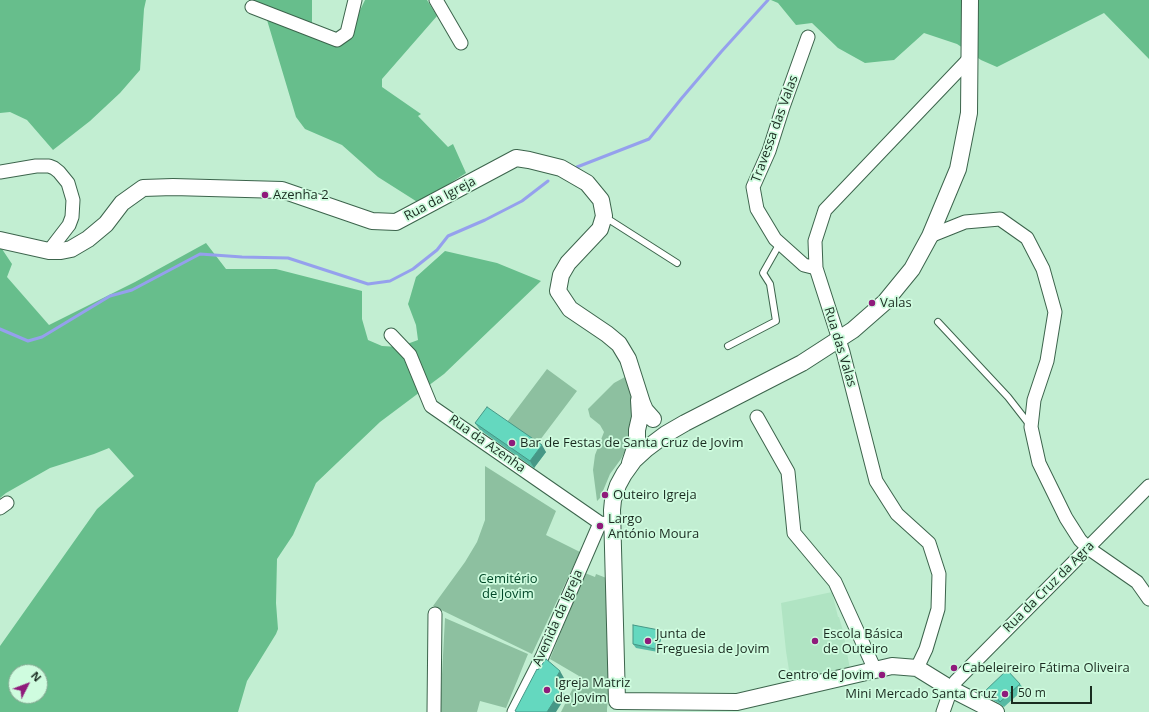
<!DOCTYPE html>
<meta charset="utf-8">
<style>
body{margin:0}
#map{position:relative;width:1149px;height:712px;overflow:hidden;background:#c2eed2;font-family:"Open Sans",sans-serif}
canvas{display:block}
.north{position:absolute;left:8px;top:664px;width:40px;height:40px;box-sizing:border-box;background:#cffcdf;border:1px solid #87a893;border-radius:50%;rotate:48deg;font-size:11px;font-weight:700;line-height:16px;text-align:center;color:#1a2b20}
.north::after{content:'';display:block;margin:auto;width:14px;height:18px;background:#8f1b7b;clip-path:polygon(50% 0,100% 100%,50% 72%,0 100%)}
.scale{position:absolute;left:1011px;top:686px;width:81px;height:18px;box-sizing:border-box;border:2px solid #1a2b20;border-top:0;padding-left:5px;font-size:12px;line-height:14px;white-space:nowrap;color:#1a2b20;-webkit-text-stroke:3px #cffcdf;paint-order:stroke}
</style>
<div id="map">
<canvas width="1149" height="712"></canvas>
<div class="north">N</div>
<div class="scale">50 m</div>
</div>
<script>
const ctx = document.querySelector('canvas').getContext('2d');
ctx.lineJoin = 'round';
function paint(path, color) {
  ctx.fillStyle = color;
  ctx.fill(path, 'evenodd');
}
function shape(rows) {
  const path = new Path2D();
  for (const r of rows) {
    path.moveTo(r[0], r[1]);
    for (let i = 2; i < r.length; i += 2) path.lineTo(r[i], r[i + 1]);
  }
  return path;
}
function stroke(path, color, width, dash) {
  ctx.strokeStyle = color;
  ctx.lineWidth = width;
  ctx.lineCap = dash ? 'butt' : 'round';
  ctx.setLineDash(dash || []);
  ctx.stroke(path);
}
function label(font, color, halo, rows, align = 'center') {
  ctx.font = font + ' "Open Sans",sans-serif';
  ctx.lineWidth = 3.5;
  ctx.setLineDash([]);
  ctx.textBaseline = 'middle';
  ctx.strokeStyle = halo;
  ctx.fillStyle = color;
  for (const [text, x, y, turn = 0] of rows) {
    ctx.save();
    ctx.translate(x, y);
    ctx.rotate((+turn || 0) * Math.PI / 180);
    ctx.textAlign = isNaN(turn) ? turn : align;
    if (halo) ctx.strokeText(text, 0, 0);
    ctx.fillText(text, 0, 0);
    ctx.restore();
  }
}
const built = shape([
 [832,592,838,617,839,617,843,631,850,669,791,683,786,651,781,603]
]);
const green = shape([
 [547,369,577,391,537,444,507,422],
 [625,377,634,405,629,427,630,435,628,445,621,459,610,474,600,498,597,501,593,470,595,455,604,432,600,425,590,417,588,409,614,383],
 [485,466,556,511,546,535,580,552,532,654,433,606,465,562,477,542,485,520],
 [585,573,595,577,596,574,609,579,610,681,607,709,607,712,561,712,579,676,550,659],
 [445,618,528,654,506,708,480,701,477,712,440,712]
]);
const forest = shape([
 [0,0,146,0,144,9,140,70,120,93,90,121,53,150,27,120,10,112,0,113],
 [252,0,312,0,312,26,348,35,365,0,427,0,437,16,382,79,382,87,421,114,418,116,448,147,453,144,466,173,419,203,378,177,342,145,305,129,296,117,267,20],
 [771,0,1149,0,1149,59,1104,13,997,67,981,60,957,44,924,33,894,60,865,63,838,48,812,23,796,25,778,3],
 [206,243,226,269,276,269,362,291,362,319,368,340,382,346,399,347,418,340,416,325,408,304,409,301,416,277,445,251,497,263,541,281,444,374,380,422,316,483,293,535,277,559,276,603,278,629,276,634,247,681,238,712,0,712,0,646,97,509,134,476,109,448,94,454,50,468,6,493,0,498,0,248,2,249,12,264,7,277,49,325,135,282],
 [16,672,40,672,40,696,16,696]
]);
const stream = shape([
 [577,167,649,139,681,99,721,52,768,0],
 [0,329,28,341,42,337,110,296,132,290,200,254,242,257,288,258,368,284,390,281,413,269,437,250,448,236,485,220,522,201,548,181]
]);
const service = shape([
 [605,217,677,263],
 [938,322,1008,397,1029,424],
 [728,346,776,321,770,284,763,273,780,243]
]);
const minor = shape([
 [436,0,461,43],
 [252,7,337,40,347,33,355,0],
 [808,37,783,107,769,151,753,187,757,209,775,239,804,265,816,268],
 [0,172,36,166,49,166,54,168,59,172,68,183,73,200,72,217,69,225,49,251],
 [930,236,965,222,1000,219,1027,238,1043,269,1055,312,1047,361,1034,400,1031,427,1039,463,1066,518,1080,540,1088,548,1137,582,1149,599],
 [391,335,410,355,431,406,600,523,613,525],
 [757,417,788,472,794,533,835,582,875,670],
 [0,508,7,503],
 [917,668,926,649,938,609,939,574,929,543,897,514,876,481,843,352,816,268,815,241,825,210,969,59],
 [434,712,435,614],
 [514,712,542,657,600,523],
 [943,712,951,689,956,681,1149,486]
]);
const tertiary = shape([
 [970,0,969,113,958,169,930,236,912,269,885,302,853,330,802,363,685,423,666,434,646,449,634,460,624,474,618,485,613,500,612,510,617,701,737,702,892,666,917,668,951,689,996,712],
 [0,240,49,251,61,251,71,249,88,239,106,224,122,203,143,188,173,187,282,190,372,221,396,222,516,158,529,160,561,168,587,183,601,200,604,216,600,229,568,263,561,275,558,291,570,309,607,334,619,344,628,359,642,403,645,410,653,419],
 [630,463,637,442,637,430,640,417,639,400]
]);
const wall = shape([
 [475,423,546,452,534,468,480,430],
 [662,634,658,652,636,648,633,644],
 [1020,684,1024,689,1004,707,1000,704,988,697,984,692]
]);
const shadedWall = shape([
 [542,445,546,452,534,468,530,461],
 [659,630,662,634,658,652,655,649],
 [560,671,564,678,563,681,567,686,563,692,566,696,556,712,547,712,557,676]
]);
const building = shape([
 [487,407,542,445,530,461,475,423,487,407],
 [633,625,659,630,655,649,633,644,633,625],
 [546,659,560,671,557,676,562,679,557,687,561,690,547,712,517,712,515,711,537,669,538,670,546,659],
 [1007,670,1020,684,1000,702,997,698,984,692,1007,670]
]);
const markers = [
 [265,195,4,"#8f1b7b"],
 [872,303,4,"#8f1b7b"],
 [512,443,4,"#8f1b7b"],
 [605,495,4,"#8f1b7b"],
 [600,526,4,"#8f1b7b"],
 [648,641,4,"#8f1b7b"],
 [815,641,4,"#8f1b7b"],
 [954,668,4,"#8f1b7b"],
 [882,675,4,"#8f1b7b"],
 [547,690,4,"#8f1b7b"],
 [1005,694,4,"#8f1b7b"]
];
const streetNames = [
 ["Travessa das Valas",775,129,-70],
 ["Rua da Igreja",440,199,-28],
 ["Rua das Valas",840,347,73],
 ["Rua da Azenha",487,444,35],
 ["Rua da Cruz da Agra",1049,587,-45],
 ["Avenida da Igreja",558,618,-66]
];
const poiNames = [
 ["Azenha 2",273,195],
 ["Valas",880,303],
 ["Bar de Festas de Santa Cruz de Jovim",520,443],
 ["Outeiro Igreja",613,495],
 ["Largo",608,519],
 ["António Moura",608,534],
 ["Junta de",656,634],
 ["Freguesia de Jovim",656,649],
 ["Escola Básica",823,634],
 ["de Outeiro",823,649],
 ["Cabeleireiro Fátima Oliveira",962,668],
 ["Centro de Jovim",874,675,"right"],
 ["Igreja Matriz",555,683],
 ["de Jovim",555,698],
 ["Mini Mercado Santa Cruz",997,694,"right"]
];
const parkNames = [
 ["Cemitério",508,579],
 ["de Jovim",508,594]
];
paint(built, '#b0e4c3');
paint(green, '#8dc0a0');
paint(forest, '#67be8c');
stroke(stream, '#95a0ed', 3);
stroke(service, '#3c644c', 8);
stroke(minor, '#3c644c', 15);
stroke(tertiary, '#3c644c', 18);
stroke(service, '#fff', 6);
stroke(minor, '#fff', 13);
stroke(tertiary, '#fff', 16);
paint(wall, '#56baa4');
paint(shadedWall, '#469786');
paint(building, '#64d8bf');
stroke(building, '#469786', 1);
for (const [x, y, r, color] of markers) {
  const dot = new Path2D();
  dot.arc(x, y, r, 0, 2 * Math.PI);
  ctx.fillStyle = color;
  ctx.fill(dot);
  stroke(dot, '#cffcdf', 1.5);
}
label('13px', '#1a2b20', '#cffcdf', streetNames);
label('13px', '#1a2b20', '#cffcdf', poiNames, 'left');
label('13px', '#004828', '#cffcdf', parkNames);
</script>
